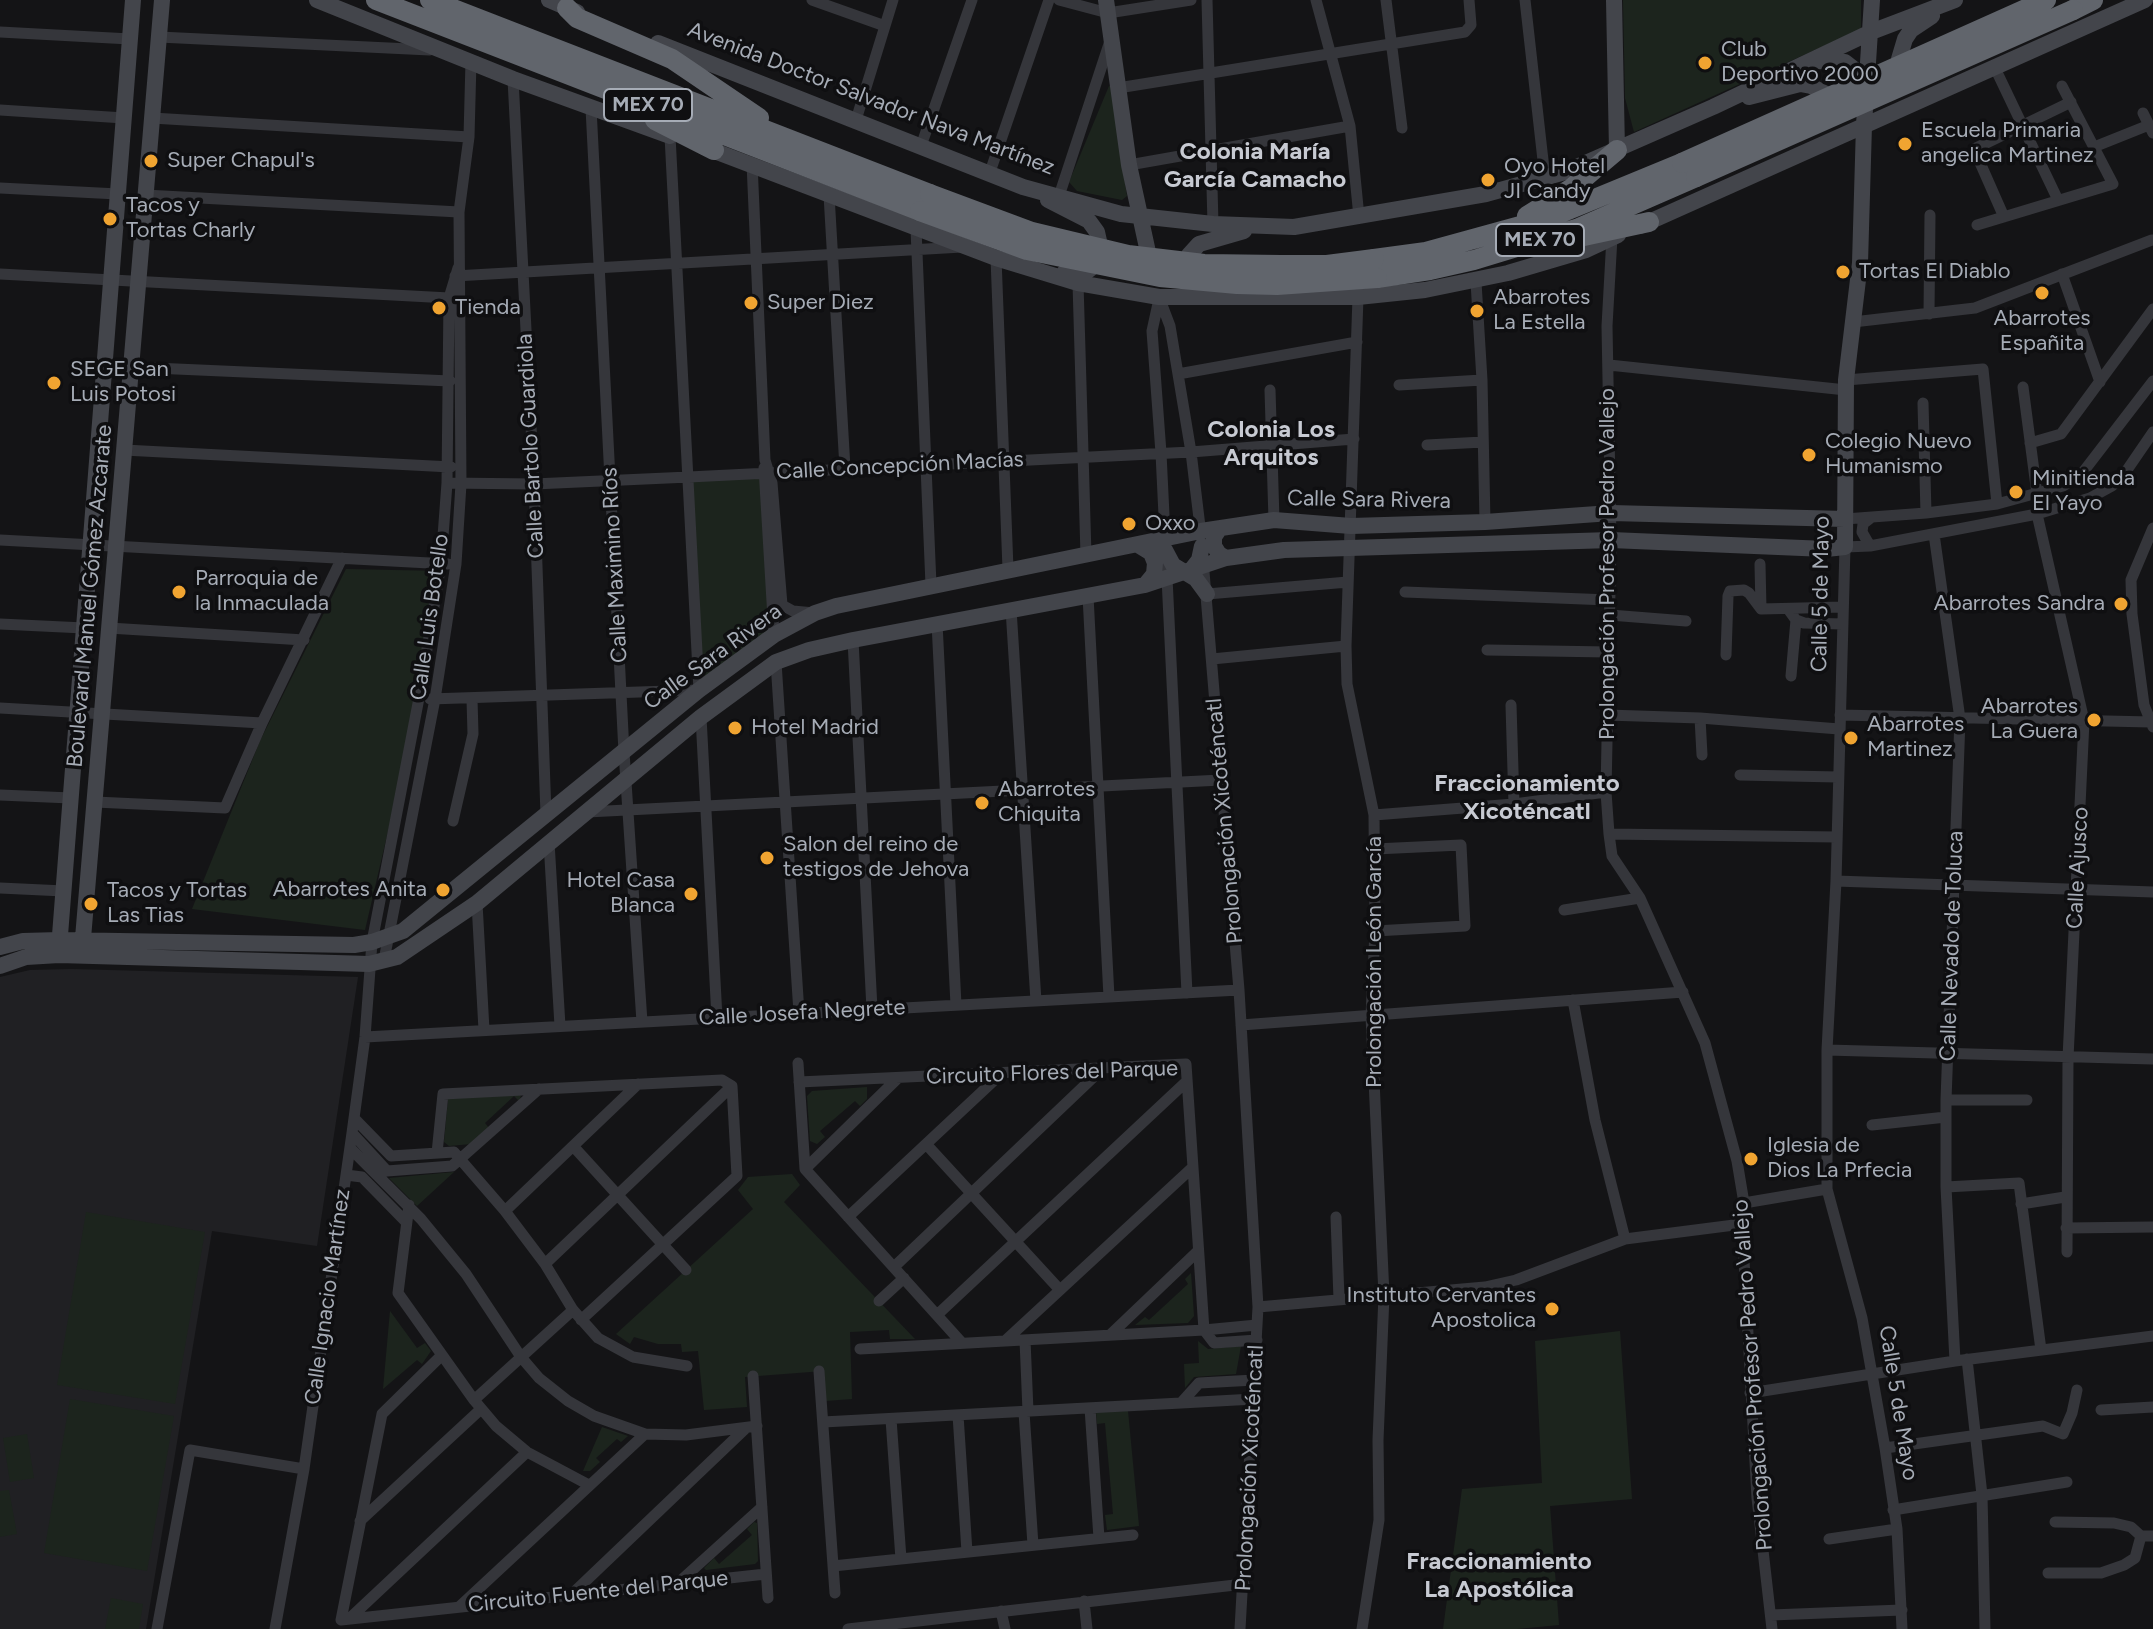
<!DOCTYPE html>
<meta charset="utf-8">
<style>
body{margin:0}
canvas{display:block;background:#141416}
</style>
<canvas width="2153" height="1629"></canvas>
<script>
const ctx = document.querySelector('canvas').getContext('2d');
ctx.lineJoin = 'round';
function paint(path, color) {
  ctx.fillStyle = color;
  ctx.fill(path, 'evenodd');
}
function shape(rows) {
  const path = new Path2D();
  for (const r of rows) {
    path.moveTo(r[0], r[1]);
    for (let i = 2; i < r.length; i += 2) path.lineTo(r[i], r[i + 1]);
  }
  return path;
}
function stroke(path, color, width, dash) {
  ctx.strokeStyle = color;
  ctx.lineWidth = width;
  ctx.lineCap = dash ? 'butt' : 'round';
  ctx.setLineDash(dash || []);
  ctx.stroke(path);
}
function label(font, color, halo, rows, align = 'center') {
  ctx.font = font + ' Figtree,sans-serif';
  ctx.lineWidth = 7;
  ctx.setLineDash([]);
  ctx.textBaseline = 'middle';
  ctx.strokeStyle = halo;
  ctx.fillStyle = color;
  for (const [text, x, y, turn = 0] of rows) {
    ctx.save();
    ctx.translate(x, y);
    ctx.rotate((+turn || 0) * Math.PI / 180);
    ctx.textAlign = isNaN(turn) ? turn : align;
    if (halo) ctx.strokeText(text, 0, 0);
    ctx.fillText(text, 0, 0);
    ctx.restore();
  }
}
const built = shape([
 [72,969,358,977,317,1246,212,1231,146,1629,0,1629,0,977,30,970]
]);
const green = shape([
 [1623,0,1861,0,1861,29,1634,132,1625,98],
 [1109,86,1111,86,1127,196,1122,200,1077,191,1069,182],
 [762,473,771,633,702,685,690,478],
 [346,569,440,571,419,698,365,930,192,909,260,741],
 [867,1087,867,1099,860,1106,855,1101,820,1131,825,1137,817,1144,810,1141,807,1096,812,1091],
 [518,1093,521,1096,519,1101,514,1096,485,1123,489,1128,471,1144,449,1146,444,1142,448,1099],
 [454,1172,417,1206,389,1178],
 [792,1174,800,1185,784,1202,915,1339,890,1339,889,1330,850,1332,852,1399,825,1401,823,1371,745,1377,747,1407,704,1410,698,1351,682,1352,681,1344,658,1344,634,1337,630,1344,616,1334,753,1209,738,1190,748,1177],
 [86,1212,205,1232,175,1404,57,1385],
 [1191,1273,1194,1316,1188,1323,1135,1325,1145,1317,1149,1320,1188,1284,1185,1279],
 [390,1311,417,1348,425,1343,431,1351,422,1364,417,1360,383,1389],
 [1620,1331,1632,1499,1550,1506,1559,1625,1517,1629,1443,1629,1462,1489,1542,1483,1535,1341],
 [1198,1341,1208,1349,1241,1346,1236,1374,1194,1377,1185,1388,1184,1364,1199,1363],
 [70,1399,174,1416,147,1571,44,1553],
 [1128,1411,1139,1526,1107,1530,1105,1515,1113,1514,1105,1423,1097,1424,1096,1412],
 [602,1427,628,1436,621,1442,617,1439,596,1458,600,1462,590,1471,583,1471],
 [27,1434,34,1478,10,1482,3,1438],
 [9,1490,17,1534,0,1537,0,1491],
 [754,1522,757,1523,758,1561,755,1564,706,1570,704,1568,714,1558,719,1564,752,1535,747,1529],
 [111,1598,143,1604,139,1629,105,1629]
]);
const street = shape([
 [812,0,885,26],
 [1059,0,1108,13,1191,0],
 [1207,0,1213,224],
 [1316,0,1350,126,1359,217],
 [1386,0,1402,128],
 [1525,0,1545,178],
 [0,32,130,39],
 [159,37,430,50],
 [1995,68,2058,200],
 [513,79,534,484,546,814],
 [1118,88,1465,32,1471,25,1469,0],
 [591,108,624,752,642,1022],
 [0,110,124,118],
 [2143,113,2153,133],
 [152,118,469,137],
 [856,120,893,0],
 [921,146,972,0],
 [2094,147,2149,125],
 [752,163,765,460,772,483,782,605,793,611,814,613],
 [1129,165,1350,126],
 [990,172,1049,0],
 [0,188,118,194],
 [145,195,459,212],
 [829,195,845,468],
 [1059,196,1110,41],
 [2004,217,1974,149,2071,102],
 [1977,225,2113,184,2062,86],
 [916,229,931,585],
 [1612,237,1607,326,1611,540,1606,792,1609,834,1612,856,1640,898,1705,1043,1737,1161,1744,1203,1742,1224,1757,1498,1772,1629],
 [996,258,1008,569],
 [0,274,449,298],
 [2062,274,2100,382],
 [455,276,962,247],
 [1476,282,1482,380,1485,522],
 [1078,283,1086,555],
 [1159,297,1170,326,1191,452,1201,535],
 [1358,297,1346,646,1347,684,1374,815,1375,931,1371,1016,1384,1295,1378,1440,1379,1520,1362,1629],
 [1159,299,1152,331,1161,453,1187,993],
 [1929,314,1930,215],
 [1853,322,1975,308,2152,240],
 [1609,365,1846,390],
 [131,367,450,381],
 [1178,374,1357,342],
 [1846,380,1983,369,1997,504],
 [1399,385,1482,380],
 [2023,387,2037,494],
 [1270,390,1274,520],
 [1923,403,1926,513],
 [2030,443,2061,434,2153,309],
 [1427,445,1483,442],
 [124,450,451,467],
 [764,468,774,635],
 [447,483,534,484,689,477,1191,452,1354,439],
 [2037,514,2084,721,2068,1058,2067,1252],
 [1845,519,1926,513,1997,504,2063,486,2080,476,2153,381],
 [2153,528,2131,580,2132,614,2144,705,2153,727],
 [1934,534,1960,719,1946,1100,1946,1187,1955,1361],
 [0,540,448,564],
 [1870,546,1862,532,1863,524,1872,517],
 [1203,560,1239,990,1258,1307,1240,1629],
 [1760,564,1761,609],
 [1405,592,1609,600],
 [1207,594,1348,582],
 [1088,596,1109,997],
 [1011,609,1036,1001],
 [1788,609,1796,620,1804,623,1843,624],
 [1610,615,1686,621],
 [937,623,956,1005],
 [0,624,84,628],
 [109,628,304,640],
 [853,640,872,1009],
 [1487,650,1608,652],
 [1726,655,1728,596,1730,591,1744,590,1749,593,1761,609,1843,607],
 [1212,659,1346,646],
 [776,662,799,1013],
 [1791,676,1796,620],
 [430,699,699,690,670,136],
 [1511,705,1514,804],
 [0,708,262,723],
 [1607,715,1700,718,1839,729],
 [1840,715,2151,722],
 [701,717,717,1018],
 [1700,718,1702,755],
 [1740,775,1838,777],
 [0,795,71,798],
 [95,802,225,808,262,723,342,558],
 [587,812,1221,780],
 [1374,815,1514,804,1606,792],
 [453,821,473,734,472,699],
 [1609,834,1837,837],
 [549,842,560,1026],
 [1375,849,1461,845,1465,926,1375,931],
 [1836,881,2153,892],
 [0,888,64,891],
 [477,903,484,1030],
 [1564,910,1640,898],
 [384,960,435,699,456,564,461,484,459,212,469,137,471,61],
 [1573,1000,1595,1120,1625,1239],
 [1241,1025,1683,992],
 [365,1037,1239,990],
 [1827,1050,2153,1059],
 [798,1063,805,1169,962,1343],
 [799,1082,1186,1064,1204,1330,860,1349],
 [539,1089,460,1159,505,1211,545,1264,573,1310,598,1338,633,1357,687,1366],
 [1946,1100,2027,1100],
 [1872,1125,1946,1117],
 [352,1133,387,1171,452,1166,460,1159,454,1152,391,1156,354,1118],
 [926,1144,1060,1290],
 [573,1146,686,1270],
 [350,1148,421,1219,466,1274,521,1357,539,1378,568,1401,594,1416,645,1434,686,1435,757,1426],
 [437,1153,443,1094,722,1080,732,1086,737,1176,581,1320],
 [805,1169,898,1078],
 [346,1175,362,1177,406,1222],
 [1946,1187,2019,1183,2041,1350],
 [1744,1203,1827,1189],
 [2021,1204,2065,1197],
 [409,1205,398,1293,474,1400,496,1426,527,1452,589,1485],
 [505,1211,638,1084],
 [848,1217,1002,1073],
 [1336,1217,1339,1299],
 [2066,1228,2153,1227],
 [545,1264,732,1086],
 [894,1267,1103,1068],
 [879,1301,904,1278],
 [1258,1307,1485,1287,1516,1280,1625,1239,1742,1224],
 [937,1315,1187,1081],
 [1110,1335,1198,1251],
 [1006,1340,1193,1167],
 [1025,1340,1028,1411],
 [1257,1340,1214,1343,1204,1330,1257,1325],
 [442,1355,382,1414,341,1620,766,1574],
 [1967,1359,1982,1495,1985,1629],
 [819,1371,835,1593],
 [753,1376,768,1598],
 [1750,1393,1955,1361,2153,1336],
 [1254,1399,1181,1403,1199,1383,1255,1380],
 [474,1400,573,1310],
 [1090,1408,1099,1538],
 [2101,1410,2153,1407],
 [1024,1412,1033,1545],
 [958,1415,967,1552],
 [891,1419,901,1559],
 [823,1422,1181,1403],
 [1885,1448,2043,1426,2063,1434,2072,1413,2077,1390],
 [1893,1510,2067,1482],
 [360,1521,481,1409],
 [2055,1522,2114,1523,2131,1527,2141,1536,2153,1536],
 [1829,1539,1897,1529],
 [833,1566,1133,1535],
 [2048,1573,2101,1573,2124,1565,2135,1558,2141,1536],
 [678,1583,762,1507],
 [571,1595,746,1428],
 [1084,1601,1087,1629],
 [459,1607,645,1434],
 [1001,1611,1005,1629],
 [1771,1615,1902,1610],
 [350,1618,527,1452],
 [157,1629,190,1450,304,1469],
 [275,1629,304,1469,352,1133,365,1037,372,942,419,698,441,563,447,483,449,298,458,268],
 [848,1629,1244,1584],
 [1902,1629,1897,1529,1885,1448,1862,1318,1827,1189,1827,1050,1836,881,1845,547,1870,546,2037,514,2090,498,2112,486,2127,470,2153,432]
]);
const secondary = shape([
 [317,0,513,79,670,136],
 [549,0,577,12],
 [1106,0,1129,165,1151,266],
 [1614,0,1617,150],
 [658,43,1023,187,1121,214,1213,224,1294,227,1486,194,1565,172,1713,107,1871,32,1955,0],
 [1814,61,1845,62,1863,76,1870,84],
 [1902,74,1899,59,1905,39,1911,30,1932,16],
 [1749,97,1800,84,1811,86,1826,94,1832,105],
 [704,147,996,258,1078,283,1159,297,1358,297,1425,290,1508,273,1586,250,1618,235],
 [1048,200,1089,221,1097,232,1101,250,1094,266,1085,273,1064,273],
 [1640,226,2145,0],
 [1183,272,1189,255,1199,244,1244,231],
 [1220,528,1214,537,1214,546,1219,554,1226,558],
 [1138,545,1151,553,1155,563,1154,574,1145,585],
 [1165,550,1173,565,1196,579,1207,594],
 [1192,569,1199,560,1202,546],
 [0,947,23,941,60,940,354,945,372,942,403,931,699,690,774,635,815,613,836,606,1201,531,1274,520,1351,526,1485,522,1611,513,1845,519],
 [59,948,133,0],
 [82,950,162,0],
 [0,966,26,957,59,955,369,964,397,957,477,903,701,717,776,662,809,650,853,640,1145,585,1226,558,1284,550,1611,540,1826,549,1845,547,1846,380,1860,263,1864,125,1872,0]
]);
const highway = shape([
 [376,0,920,211],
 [430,0,930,194],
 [567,8,577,18,672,59,759,118],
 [2073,10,2093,0],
 [655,120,714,150],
 [1527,216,1572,188,1617,150],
 [1584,236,1649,222],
 [1374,259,1426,252,1546,219,1682,163],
 [1377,278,1430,270,1474,260,1579,228,1696,177]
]);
const highwayBridge = shape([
 [1682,163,2046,0],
 [1696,177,2073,10],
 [930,194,1032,232,1128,255,1204,264,1281,265,1327,265,1374,259],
 [920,211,1027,250,1160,277,1237,284,1277,285,1377,278]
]);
const markers = [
 [1705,63,8,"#f0a431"],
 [1905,144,8,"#f0a431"],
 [151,161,8,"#f0a431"],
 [1488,180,8,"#f0a431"],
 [110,219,8,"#f0a431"],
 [1843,272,8,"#f0a431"],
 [2042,293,8,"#f0a431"],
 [751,303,8,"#f0a431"],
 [439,308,8,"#f0a431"],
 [1477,311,8,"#f0a431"],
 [54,383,8,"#f0a431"],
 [1809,455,8,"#f0a431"],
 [2016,492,8,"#f0a431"],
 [1129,524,8,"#f0a431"],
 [179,592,8,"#f0a431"],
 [2121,604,8,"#f0a431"],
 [2094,720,8,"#f0a431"],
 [735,728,8,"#f0a431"],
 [1851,738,8,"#f0a431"],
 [982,803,8,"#f0a431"],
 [767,858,8,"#f0a431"],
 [443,890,8,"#f0a431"],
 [691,894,8,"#f0a431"],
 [91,904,8,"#f0a431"],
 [1751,1159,8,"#f0a431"],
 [1552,1309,8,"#f0a431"]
];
const shields = [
 [648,105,88],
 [1540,240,88]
];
const shieldNames = [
 ["MEX 70",648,105],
 ["MEX 70",1540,240]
];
const poiNames = [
 ["Club",1721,50],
 ["Deportivo 2000",1721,75],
 ["Escuela Primaria",1921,131],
 ["angelica Martinez",1921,156],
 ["Super Chapul's",167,161],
 ["Oyo Hotel",1504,167],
 ["JI Candy",1504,192],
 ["Tacos y",126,206],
 ["Tortas Charly",126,231],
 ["Tortas El Diablo",1859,272],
 ["Abarrotes",1493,298],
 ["La Estella",1493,323],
 ["Super Diez",767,303],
 ["Tienda",455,308],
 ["Abarrotes",2042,319,"center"],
 ["Españita",2042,344,"center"],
 ["SEGE San",70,370],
 ["Luis Potosi",70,395],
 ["Colegio Nuevo",1825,442],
 ["Humanismo",1825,467],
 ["Minitienda",2032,479],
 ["El Yayo",2032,504],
 ["Oxxo",1145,524],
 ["Parroquia de",195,579],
 ["la Inmaculada",195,604],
 ["Abarrotes Sandra",2105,604,"right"],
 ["Abarrotes",2078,707,"right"],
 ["La Guera",2078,732,"right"],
 ["Abarrotes",1867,725],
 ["Martinez",1867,750],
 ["Hotel Madrid",751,728],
 ["Abarrotes",998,790],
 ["Chiquita",998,815],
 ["Salon del reino de",783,845],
 ["testigos de Jehova",783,870],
 ["Hotel Casa",675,881,"right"],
 ["Blanca",675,906,"right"],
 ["Abarrotes Anita",427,890,"right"],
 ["Tacos y Tortas",107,891],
 ["Las Tias",107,916],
 ["Iglesia de",1767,1146],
 ["Dios La Prfecia",1767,1171],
 ["Instituto Cervantes",1536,1296,"right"],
 ["Apostolica",1536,1321,"right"]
];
const streetNames = [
 ["Avenida Doctor Salvador Nava Martínez",871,99,21],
 ["Calle Bartolo Guardiola",531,446,-93],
 ["Calle Concepción Macías",900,466,-3],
 ["Calle Sara Rivera",1369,500,1],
 ["Prolongación Profesor Pedro Vallejo",1608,564,-90],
 ["Calle Maximino Ríos",615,565,-93],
 ["Calle 5 de Mayo",1821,594,-89],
 ["Boulevard Manuel Gómez Azcarate",90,596,-85],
 ["Calle Luis Botello",430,617,-82],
 ["Calle Sara Rivera",713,657,-36],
 ["Prolongación Xicoténcatl",1225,821,-95],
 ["Calle Ajusco",2078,868,-87],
 ["Calle Nevado de Toluca",1952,946,-88],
 ["Prolongación León García",1375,962,-90],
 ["Calle Josefa Negrete",802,1013,-3],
 ["Circuito Flores del Parque",1052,1073,-2],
 ["Calle Ignacio Martínez",328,1297,-82],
 ["Prolongación Profesor Pedro Vallejo",1753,1375,-94],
 ["Calle 5 de Mayo",1898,1403,81],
 ["Prolongación Xicoténcatl",1250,1468,-87],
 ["Circuito Fuente del Parque",598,1592,-6]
];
const neighbourhoodNames = [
 ["Colonia María",1255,152],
 ["García Camacho",1255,180],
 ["Colonia Los",1271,430],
 ["Arquitos",1271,458],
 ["Fraccionamiento",1527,784],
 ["Xicoténcatl",1527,812],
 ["Fraccionamiento",1499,1562],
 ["La Apostólica",1499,1590]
];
paint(built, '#202023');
paint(green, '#1c241d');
stroke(street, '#35363b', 11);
stroke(secondary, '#43454b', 16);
stroke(highway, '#61656c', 20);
stroke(highwayBridge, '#61656c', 20);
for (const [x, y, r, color] of markers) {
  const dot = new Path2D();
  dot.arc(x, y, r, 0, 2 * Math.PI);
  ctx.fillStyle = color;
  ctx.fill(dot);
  stroke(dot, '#0f0f11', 3);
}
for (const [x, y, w] of shields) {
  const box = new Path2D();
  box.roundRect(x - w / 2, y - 16, w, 32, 6);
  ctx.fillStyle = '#0f0f11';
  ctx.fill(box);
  stroke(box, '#a6acb6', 2);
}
label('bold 20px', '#a6acb6', null, shieldNames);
label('22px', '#a6acb6', '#0f0f11', poiNames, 'left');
label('22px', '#a6acb6', '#0f0f11', streetNames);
label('bold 24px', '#c7cad2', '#0f0f11', neighbourhoodNames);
</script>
